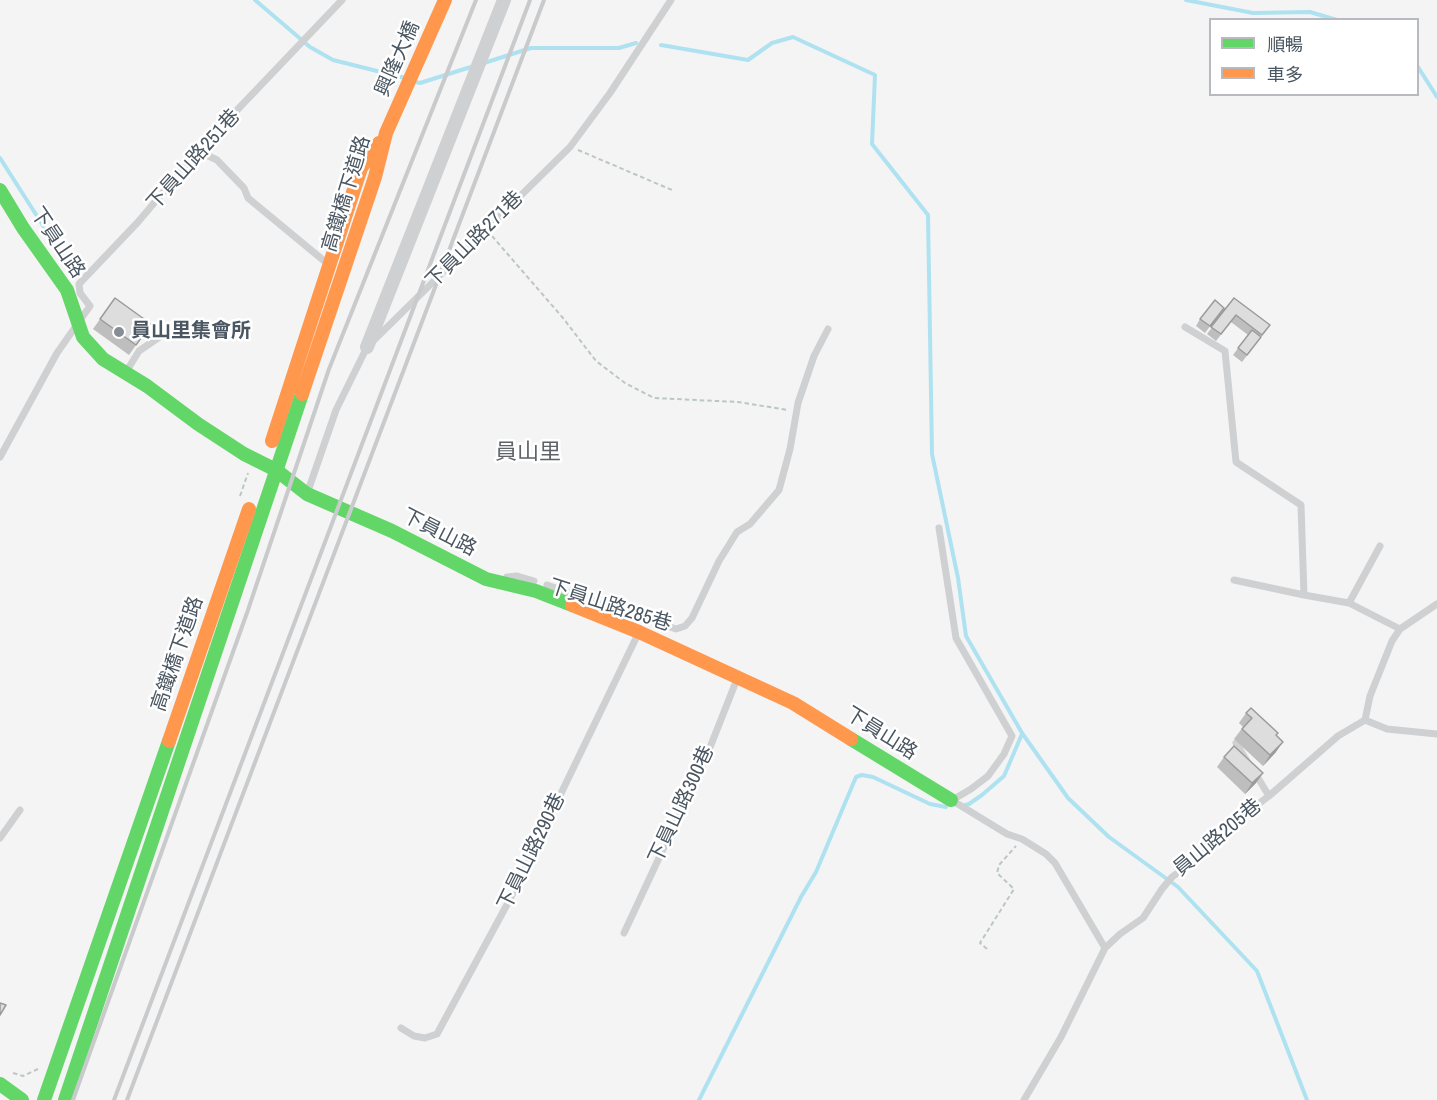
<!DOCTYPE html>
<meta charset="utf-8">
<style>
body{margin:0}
#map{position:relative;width:1437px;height:1100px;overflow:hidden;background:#f4f4f4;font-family:"Archivo Narrow","Noto Sans TC",sans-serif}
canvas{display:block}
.legend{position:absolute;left:1209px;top:18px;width:210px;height:78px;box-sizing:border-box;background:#fff;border:2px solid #b7bbc0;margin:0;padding:8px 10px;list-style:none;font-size:18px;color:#4a5661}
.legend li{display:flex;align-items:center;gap:12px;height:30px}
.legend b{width:30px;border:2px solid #b7bbc0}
</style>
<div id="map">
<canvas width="1437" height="1100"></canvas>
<ul class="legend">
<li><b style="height:8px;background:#63d668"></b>順暢</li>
<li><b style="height:8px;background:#ff974d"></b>車多</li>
</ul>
</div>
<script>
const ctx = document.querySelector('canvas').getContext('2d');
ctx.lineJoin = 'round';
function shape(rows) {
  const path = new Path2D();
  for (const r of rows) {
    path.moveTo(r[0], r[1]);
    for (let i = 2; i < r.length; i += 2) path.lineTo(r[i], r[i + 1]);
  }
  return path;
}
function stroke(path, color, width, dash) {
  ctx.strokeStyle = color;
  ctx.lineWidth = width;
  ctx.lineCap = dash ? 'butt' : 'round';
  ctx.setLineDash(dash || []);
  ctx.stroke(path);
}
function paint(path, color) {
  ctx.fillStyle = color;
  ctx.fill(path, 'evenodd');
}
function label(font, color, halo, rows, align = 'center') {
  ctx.font = font + ' "Archivo Narrow","Noto Sans TC",sans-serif';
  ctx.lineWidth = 5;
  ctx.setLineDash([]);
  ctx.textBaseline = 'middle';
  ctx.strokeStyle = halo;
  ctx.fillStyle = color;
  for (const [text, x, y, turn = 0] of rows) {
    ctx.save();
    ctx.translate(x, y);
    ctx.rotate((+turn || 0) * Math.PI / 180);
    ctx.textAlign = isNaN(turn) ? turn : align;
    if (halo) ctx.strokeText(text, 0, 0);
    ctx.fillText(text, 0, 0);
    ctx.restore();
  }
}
const stream = shape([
 [255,0,310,47,333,60,405,78],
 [1186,0,1253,13,1310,12,1337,20],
 [661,45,748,60,772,43,793,37,875,75,872,144,928,215,932,454,958,578,966,636,1022,733,1068,798,1109,837,1178,887,1257,971,1307,1100],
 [484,63,531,48,619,48,636,43],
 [1418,67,1437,97],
 [415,82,420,83,474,66],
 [0,158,65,260],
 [962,806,969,804,982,795,1004,776,1022,734],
 [699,1100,801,897,816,872,856,777,862,775,873,777,930,804,946,807]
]);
const path = shape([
 [578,150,672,190],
 [492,236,563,318,596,361,625,383,654,398,738,402,788,410],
 [240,496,248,473],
 [987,949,980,943,1014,889,997,873,999,865,1016,846],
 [13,1073,23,1076,38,1069]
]);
const lane = shape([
 [198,151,217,160,244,188,248,198,323,260],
 [1185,327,1225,351,1236,462,1301,505,1304,595,1349,603,1400,629],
 [126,372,139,351,174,327],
 [0,457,57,353,90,306,80,293,79,284,138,222,198,151,342,0],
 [308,491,336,410,367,347,570,147,610,93,671,0],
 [939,528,956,638,1012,736,1004,754,988,776,971,789,954,799],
 [507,577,517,576,534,581],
 [1234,580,1304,595],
 [547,585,676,629,685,626,692,618,719,561,737,532,750,524,779,490,790,449,798,403,814,356,828,329],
 [1349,603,1380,546],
 [1365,720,1387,729,1437,734],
 [1236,743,1247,761],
 [1255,773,1269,796],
 [953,801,1007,834,1022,839,1046,854,1055,863,1105,948],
 [0,838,20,810],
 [624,933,707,755,737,679],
 [401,1028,414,1036,425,1038,437,1034,510,899,638,634],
 [1024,1100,1061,1037,1105,948,1120,934,1143,918,1162,889,1172,877,1210,849,1233,823,1269,796,1338,736,1365,720,1370,696,1392,641,1400,629,1437,604]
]);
const street = shape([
 [367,347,504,0]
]);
const fast = shape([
 [0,190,23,228,67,290,83,337,103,359,147,386,198,424,244,454,276,470,307,494,392,531,486,579,536,591,572,605],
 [851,739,951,800],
 [0,1084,22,1100],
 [44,1100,169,741],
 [65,1100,302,394]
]);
const slow = shape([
 [302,394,375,177,386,133,445,0],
 [272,441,361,168,379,143],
 [572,605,639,632,793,703,851,739],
 [169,741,249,509]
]);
const rail = shape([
 [73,1100,248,610,329,369,476,0],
 [114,1100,530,0],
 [127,1100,544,0]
]);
const wall = shape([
 [115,298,151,324,129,355,93,329],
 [1234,298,1265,332,1242,362,1233,355,1248,335,1231,322,1216,341,1207,334],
 [1224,308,1205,333,1196,326,1200,319],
 [1246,713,1276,735,1276,752,1263,766,1234,739,1243,727,1239,723],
 [1224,757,1256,783,1245,794,1217,767]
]);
const shadedWall = shape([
 [1283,742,1276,752,1263,766,1270,755],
 [1263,773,1256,783,1245,794,1252,783]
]);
const building = shape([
 [115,298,151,324,136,345,100,319,115,298],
 [1234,298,1270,325,1262,335,1236,315,1221,334,1211,327,1234,298],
 [1215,300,1224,308,1210,326,1200,319,1215,300],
 [1252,330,1261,337,1247,355,1238,348,1252,330],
 [1251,708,1278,733,1276,735,1283,742,1270,755,1242,729,1252,718,1246,713,1251,708],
 [1234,746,1263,773,1252,783,1224,757,1234,746],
 [0,1003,6,1005,0,1015,0,1003]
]);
const markers = [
 [119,332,6,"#868d94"]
];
const streetNames = [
 ["興隆大橋",398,59,-66],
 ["下員山路251巷",194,160,-48],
 ["高鐵橋下道路",347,194,-73],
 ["下員山路271巷",475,240,-45],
 ["下員山路",57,243,56],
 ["下員山路",439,533,27],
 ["下員山路285巷",610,606,18],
 ["高鐵橋下道路",178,654,-71],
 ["下員山路",881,734,32],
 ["下員山路300巷",682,805,-65],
 ["員山路205巷",1218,838,-40],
 ["下員山路290巷",532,852,-64]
];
const poiNames = [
 ["員山里集會所",131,332]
];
const quarterNames = [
 ["員山里",528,453]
];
stroke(stream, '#aee2f0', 4);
stroke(path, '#bcc7c4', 2, [4.5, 3]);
stroke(lane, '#ced0d2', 7);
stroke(street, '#ced0d2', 14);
stroke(fast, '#63d668', 14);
stroke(slow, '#ff974d', 14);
stroke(rail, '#c9cacc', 4);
paint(wall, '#bebebf');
paint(shadedWall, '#9b9b9b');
paint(building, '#ddddde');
stroke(building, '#9b9b9b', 1.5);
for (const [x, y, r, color] of markers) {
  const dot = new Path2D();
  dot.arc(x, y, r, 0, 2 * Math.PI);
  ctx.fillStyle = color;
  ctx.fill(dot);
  stroke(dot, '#fff', 2);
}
label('20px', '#4a5661', '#fff', streetNames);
label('bold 20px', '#4a5661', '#fff', poiNames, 'left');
label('22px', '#5f6368', '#fff', quarterNames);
</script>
